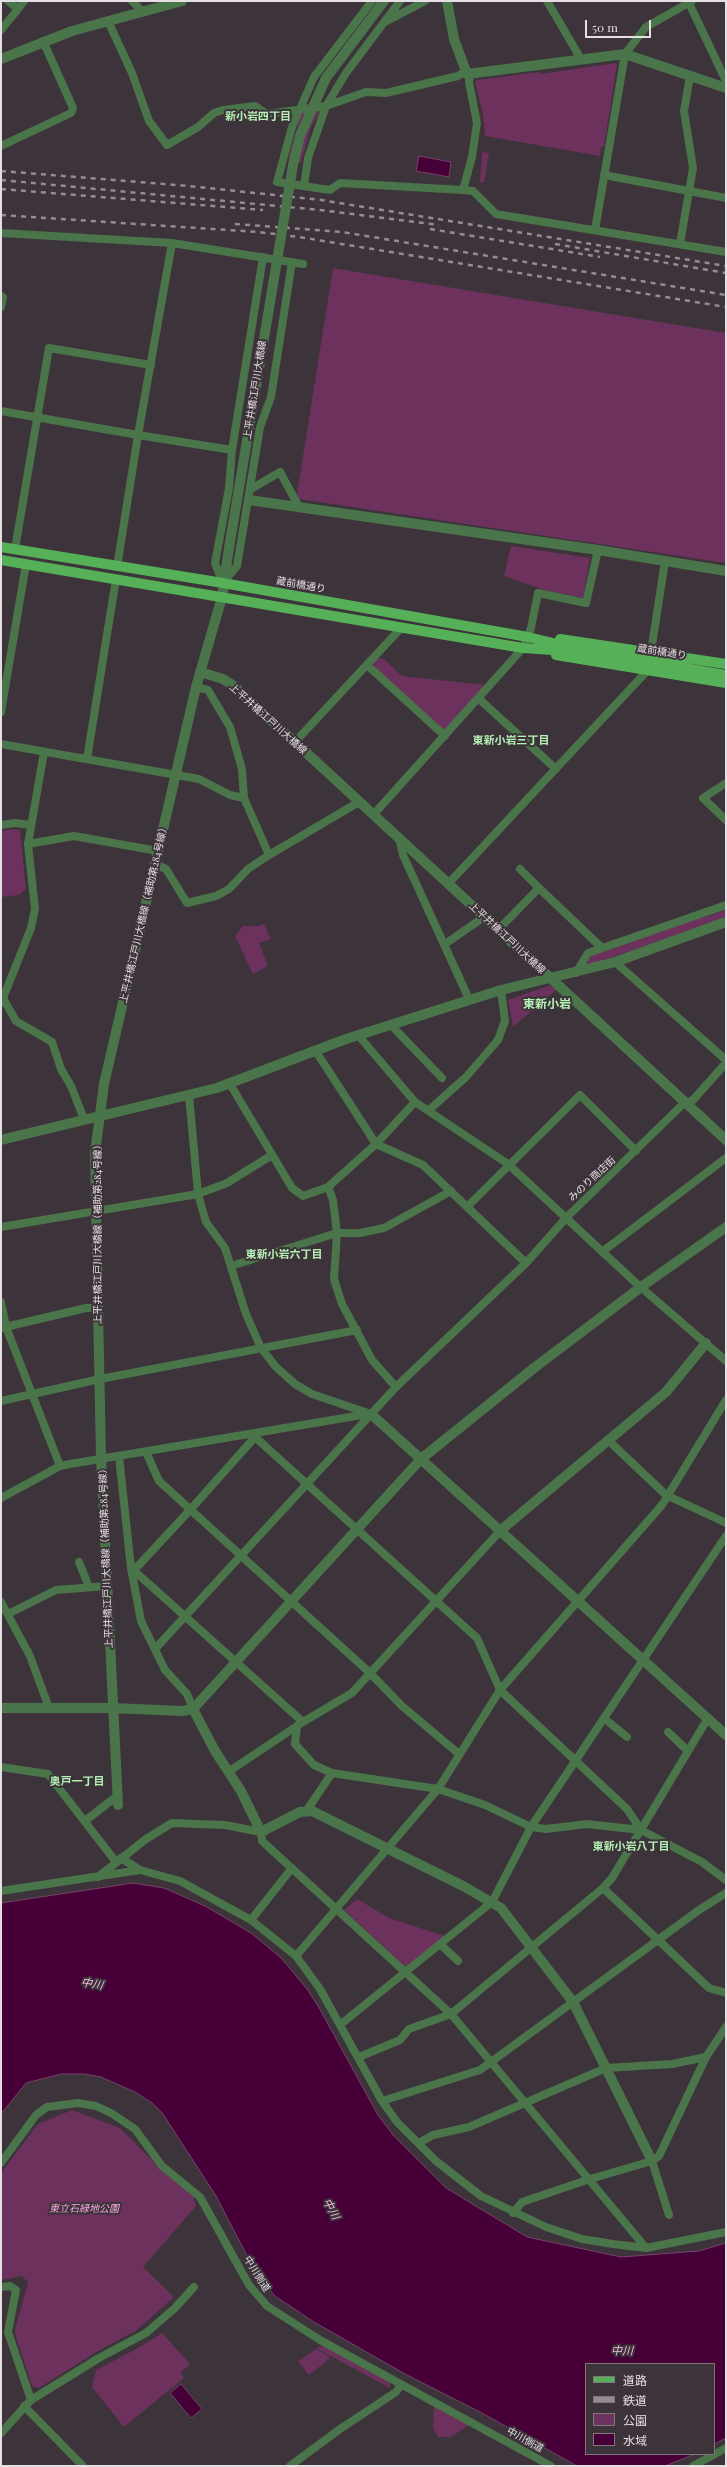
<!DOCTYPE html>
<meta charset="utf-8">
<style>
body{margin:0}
#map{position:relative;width:727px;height:2467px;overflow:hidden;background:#3d333a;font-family:"Playfair Display","Noto Sans JP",serif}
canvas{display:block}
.frame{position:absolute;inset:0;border:2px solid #e5dee2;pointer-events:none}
.legend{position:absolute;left:585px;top:2363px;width:130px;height:92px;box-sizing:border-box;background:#3d333a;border:1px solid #80777d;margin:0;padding:5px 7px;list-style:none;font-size:12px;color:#e5dee2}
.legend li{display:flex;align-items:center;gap:8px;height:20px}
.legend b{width:20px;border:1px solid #80777d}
.scale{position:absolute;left:585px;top:20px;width:66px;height:18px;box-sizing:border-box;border:2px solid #e5dee2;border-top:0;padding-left:5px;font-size:12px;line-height:14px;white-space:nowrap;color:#e5dee2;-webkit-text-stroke:3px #3d333a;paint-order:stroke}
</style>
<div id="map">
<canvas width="727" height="2467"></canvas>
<div class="frame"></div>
<ul class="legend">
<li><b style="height:5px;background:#55b058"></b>道路</li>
<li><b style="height:5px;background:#958c92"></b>鉄道</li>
<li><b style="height:11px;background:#6c315c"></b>公園</li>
<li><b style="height:11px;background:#460037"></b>水域</li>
</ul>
<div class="scale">50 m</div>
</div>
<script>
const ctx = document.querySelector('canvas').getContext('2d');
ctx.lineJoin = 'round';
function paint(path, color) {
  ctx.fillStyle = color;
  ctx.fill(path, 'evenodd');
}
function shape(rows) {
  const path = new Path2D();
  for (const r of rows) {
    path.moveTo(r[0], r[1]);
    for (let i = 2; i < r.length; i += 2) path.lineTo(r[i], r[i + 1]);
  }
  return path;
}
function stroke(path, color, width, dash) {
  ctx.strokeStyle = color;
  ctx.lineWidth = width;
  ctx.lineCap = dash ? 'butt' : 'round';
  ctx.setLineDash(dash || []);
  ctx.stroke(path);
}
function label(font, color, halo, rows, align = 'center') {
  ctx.font = font + ' "Playfair Display","Noto Sans JP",serif';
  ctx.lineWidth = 4;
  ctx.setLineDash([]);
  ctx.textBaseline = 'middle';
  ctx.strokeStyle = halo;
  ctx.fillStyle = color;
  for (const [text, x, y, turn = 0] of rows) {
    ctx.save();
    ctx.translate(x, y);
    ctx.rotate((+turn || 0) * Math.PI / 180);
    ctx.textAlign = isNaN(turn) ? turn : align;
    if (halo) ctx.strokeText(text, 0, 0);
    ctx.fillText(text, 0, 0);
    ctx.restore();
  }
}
const green = shape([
 [616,63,617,65,604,147,601,147,600,156,485,136,483,115,475,82,477,80,540,72,541,74],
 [323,106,311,127,301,163,288,159,302,110],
 [482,152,489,153,484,183,480,182],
 [333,268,726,333,726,563,299,499,297,494],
 [511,546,590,558,583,598,544,590,504,576],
 [378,658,384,659,402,676,486,685,445,734,375,668,374,662],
 [13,829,20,830,26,889,19,895,1,897,1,831],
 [726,910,726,918,589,965,586,964,592,955,624,945,687,920,709,916],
 [264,924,271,939,259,943,268,966,253,974,235,936,243,926,259,926],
 [551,985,556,990,513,1027,508,1000],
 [357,1899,389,1918,445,1936,407,1968,344,1910],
 [72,2110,120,2128,166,2174,193,2195,196,2206,143,2267,174,2297,137,2330,98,2351,39,2388,32,2386,16,2337,15,2330,28,2282,22,2276,1,2280,1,2173,38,2124],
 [162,2333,190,2364,180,2373,184,2378,124,2427,92,2387,96,2370,138,2348],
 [325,2345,390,2382,390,2388,316,2348],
 [316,2349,329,2356,329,2359,309,2375,298,2361],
 [434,2406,469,2425,451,2437,438,2437,433,2429]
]);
const water = shape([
 [419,156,451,162,449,177,416,171,419,156],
 [133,1883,164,1888,205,1906,251,1933,281,1958,307,1989,318,2006,378,2115,393,2135,446,2188,527,2237,621,2257,699,2251,726,2243,726,2438,714,2444,714,2364,586,2364,586,2454,695,2454,665,2466,577,2466,480,2412,405,2374,314,2322,275,2296,257,2275,216,2196,163,2114,152,2103,135,2092,101,2077,84,2074,61,2074,26,2083,1,2114,1,1903,133,1883],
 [181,2384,202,2409,191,2418,170,2393,181,2384]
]);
const minor = shape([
 [8,1,18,9,24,1],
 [132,1,143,12],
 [372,1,314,77,292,127,277,182,330,190,340,183,463,190],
 [547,1,581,59],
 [688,1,726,81],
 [108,21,132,73,149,121,167,145,198,127,214,113,223,110,255,106,267,114,326,106,366,92,386,93,458,76,464,72],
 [385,22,425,1],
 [1,30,18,9],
 [470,75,469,82,477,123,472,157,463,190,473,191,496,214,726,252],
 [1,146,71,113,73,108,43,41],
 [604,175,726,198],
 [304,186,308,158,326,106,346,73,400,1],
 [595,230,625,54,646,27,692,1],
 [1,233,172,243,303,264],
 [680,244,693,168,684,111,690,76],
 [263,257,232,450,229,488,215,563,223,583,237,566,260,427,271,397,292,262],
 [1,296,3,297,1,307],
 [1,411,138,435,172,243],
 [251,489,280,472,299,507],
 [15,549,49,348,151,365],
 [117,567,138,435,232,450],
 [651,652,665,561],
 [367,665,445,736],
 [478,698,556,769],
 [1,712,26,564],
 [294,743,402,627],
 [1,744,199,779,230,795,244,798,242,769,230,727,208,690,196,687],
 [87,759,116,579],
 [726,783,703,798,726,820],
 [244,798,269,855],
 [374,814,523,648,531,628,538,593,586,603,598,550],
 [1,825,15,823,31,825],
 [399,838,403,855,469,999],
 [28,844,74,836,158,851],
 [155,864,166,869,187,903,216,896,229,889,248,869,269,855,359,802],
 [520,869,539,888],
 [449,883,647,671],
 [498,930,539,888,602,948],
 [445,944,484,917],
 [615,962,726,1060],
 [576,973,588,953,726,905],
 [4,1000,16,1021,52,1042,61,1069,71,1086,84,1119],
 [1,1003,31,928,35,909,28,844,44,752],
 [391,1025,442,1078],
 [358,1035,415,1102,508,1164,636,1283,726,1361],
 [315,1050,376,1144,423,1165,526,1263],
 [230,1084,292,1188,303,1196,328,1187,376,1144,415,1102],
 [189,1095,198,1194,206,1222,225,1248,246,1314,261,1348,276,1367,295,1384,312,1394,371,1414],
 [429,1110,466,1077,498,1040,505,1021,501,990],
 [328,1187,333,1200,337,1233,334,1279,342,1304,372,1360,396,1387],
 [468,1206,580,1095,636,1151],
 [1,1227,198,1194,227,1183,272,1155],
 [602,1252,726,1158],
 [231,1266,337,1233,360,1233,384,1228,451,1191],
 [1,1302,6,1327,60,1466],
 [1,1328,86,1308,98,1308],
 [1,1401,100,1379,357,1330],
 [255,1437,477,1638,500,1690,627,1809,641,1830,702,1862,726,1880],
 [609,1441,666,1495,726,1523],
 [146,1452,159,1481,370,1673,402,1706,459,1754],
 [119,1456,131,1568,141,1621,165,1670,187,1694,193,1709],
 [1,1498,60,1466,70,1464,368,1414],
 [79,1562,89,1587],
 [131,1568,303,1722],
 [131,1568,138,1566,190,1510,255,1437,255,1433],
 [1,1602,30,1656,49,1708],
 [8,1614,56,1590,107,1586],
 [155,1649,396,1387,526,1263,566,1218,682,1105,693,1100,726,1063],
 [605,1719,627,1737],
 [297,1726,295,1744,314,1765,332,1773,307,1810],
 [668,1732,687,1750],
 [1,1767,48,1774,116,1862],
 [228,1772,303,1722,352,1693,501,1530],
 [332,1773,438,1789,485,1805,531,1827,546,1829,587,1824,641,1830],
 [85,1821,117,1796],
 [121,1858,140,1870],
 [98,1877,146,1839,172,1823,225,1825,261,1832,262,1841,451,2014,646,2248],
 [603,1888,709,1988,726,1993],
 [1,1891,140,1870,180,1881,251,1920,296,1956,320,1989,382,2101,397,2122,436,2161,481,2196,546,2227,582,2239,613,2244,646,2248,726,2232],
 [251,1920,292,1868],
 [440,1944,458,1961],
 [296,1956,438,1789,500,1690,662,1505,726,1400],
 [341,2024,492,1902,531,1827,726,1536],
 [359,2057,400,2040,409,2029,451,2014,603,1888,612,1878,708,1718],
 [382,2101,480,2070,699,1910,726,1893],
 [419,2143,433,2135,469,2127,606,2068,672,2064,706,2057],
 [652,2161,669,2215],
 [1,2163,36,2115,47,2107,78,2103,96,2106,111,2113,135,2129,162,2166,200,2197,249,2285,267,2306,320,2340,551,2466],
 [513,2213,522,2202,590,2179,652,2161,659,2156,706,2057,726,2027],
 [1,2287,10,2286,16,2290,8,2332,31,2400],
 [24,2406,83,2466],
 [1,2433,31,2400,99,2358,146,2333,175,2308,194,2287],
 [290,2466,340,2429,396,2392,401,2385],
 [693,2466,726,2448]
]);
const tertiary = shape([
 [447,1,454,39,467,74,625,54,726,88],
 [1,59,72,31,182,1],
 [249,500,598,550,726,571],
 [200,672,223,679,234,686,726,1140],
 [1,1140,217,1088,346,1039,501,990,615,962,726,922],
 [371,1414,726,1735],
 [501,1530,666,1392,706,1343],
 [1,1708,112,1708,182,1711,193,1709,421,1459,534,1368,641,1287,726,1227],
 [193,1709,215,1751,241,1791,261,1832,300,1812,312,1811,463,1886,501,1908,573,2002,652,2161],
 [118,1805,101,1458,95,1153,104,1084,196,687,222,597,229,548]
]);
const primary = shape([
 [1,547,223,583,528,637,595,653,726,675],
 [1,560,523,648,567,651],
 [560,639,726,664],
 [556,655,726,683]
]);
const rail = shape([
 [1,171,189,186,321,200,726,266],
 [1,180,320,210,439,225],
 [1,189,263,210],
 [1,215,258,232,299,237,726,307],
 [235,224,342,232,726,295],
 [430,229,600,257],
 [555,244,726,273]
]);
const tertiaryBridge = shape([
 [229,548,293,165,300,136,326,78,384,1]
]);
const streetNames = [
 ["上平井橋江戸川大橋線",255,390,-81],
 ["蔵前橋通り",301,585,10],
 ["蔵前橋通り",662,652,9],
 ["上平井橋江戸川大橋線",268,719,42],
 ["上平井橋江戸川大橋線（補助第284号線）",144,913,-77],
 ["上平井橋江戸川大橋線",507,938,43],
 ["みのり商店街",592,1179,-43],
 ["上平井橋江戸川大橋線（補助第284号線）",98,1232,-90],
 ["上平井橋江戸川大橋線（補助第284号線）",106,1556,-92],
 ["中川側道",257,2274,58],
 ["中川側道",525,2440,29]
];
const parkNames = [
 ["東立石緑地公園",84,2209]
];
const neighbourhoodNames = [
 ["新小岩四丁目",258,117],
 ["東新小岩三丁目",511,741],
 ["東新小岩六丁目",284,1255],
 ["奥戸一丁目",77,1782],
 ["東新小岩八丁目",631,1847]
];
const waterNames = [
 ["中川",92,1984,10],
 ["中川",331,2209,61],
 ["中川",622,2351,1]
];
const quarterNames = [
 ["東新小岩",547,1004]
];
paint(green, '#6c315c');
paint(water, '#460037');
stroke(water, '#76436a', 1);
stroke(minor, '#4a744a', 8);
stroke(tertiary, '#4a744a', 10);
stroke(primary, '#55b058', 10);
stroke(rail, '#958c92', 2.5, [5, 5]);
stroke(tertiaryBridge, '#4a744a', 10);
label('10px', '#e5dee2', '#3d333a', streetNames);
label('italic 10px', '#f9a8e0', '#3d333a', parkNames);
label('bold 11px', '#b5f0b4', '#3d333a', neighbourhoodNames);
label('italic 11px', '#fbbde7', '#3d333a', waterNames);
label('bold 12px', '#b5f0b4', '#3d333a', quarterNames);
</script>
